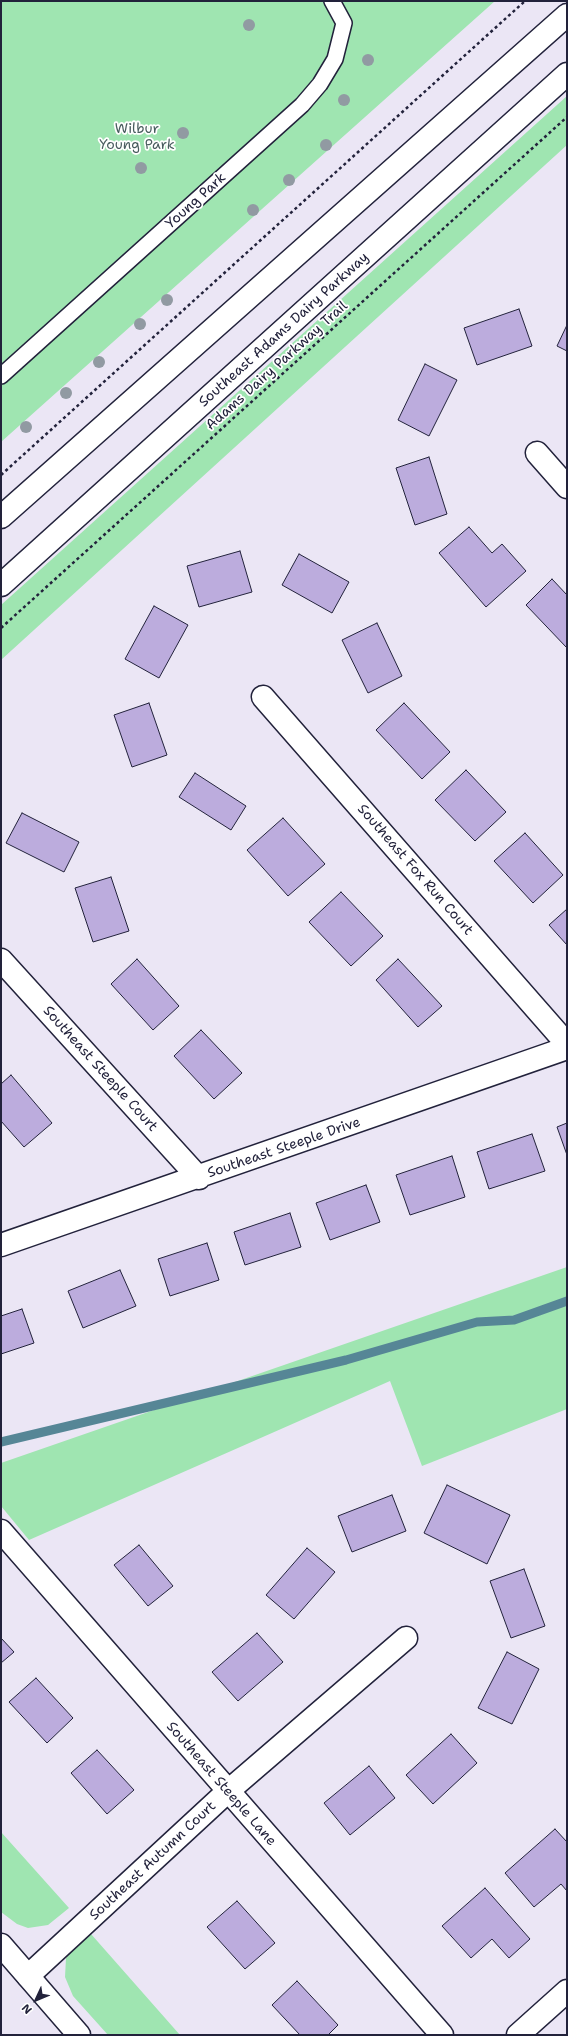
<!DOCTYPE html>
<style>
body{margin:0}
#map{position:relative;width:568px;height:2036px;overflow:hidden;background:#ebe6f5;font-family:"Shantell Sans",sans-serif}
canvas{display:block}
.frame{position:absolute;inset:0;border:2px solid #22223b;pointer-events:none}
.north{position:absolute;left:16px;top:1980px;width:40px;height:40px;-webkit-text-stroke:3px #fff;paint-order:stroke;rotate:226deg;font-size:11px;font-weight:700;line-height:16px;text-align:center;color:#22223b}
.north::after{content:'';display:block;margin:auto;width:14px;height:18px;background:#22223b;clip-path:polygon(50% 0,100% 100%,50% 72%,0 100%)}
</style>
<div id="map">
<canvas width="568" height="2036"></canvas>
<div class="frame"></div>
<div class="north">N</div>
</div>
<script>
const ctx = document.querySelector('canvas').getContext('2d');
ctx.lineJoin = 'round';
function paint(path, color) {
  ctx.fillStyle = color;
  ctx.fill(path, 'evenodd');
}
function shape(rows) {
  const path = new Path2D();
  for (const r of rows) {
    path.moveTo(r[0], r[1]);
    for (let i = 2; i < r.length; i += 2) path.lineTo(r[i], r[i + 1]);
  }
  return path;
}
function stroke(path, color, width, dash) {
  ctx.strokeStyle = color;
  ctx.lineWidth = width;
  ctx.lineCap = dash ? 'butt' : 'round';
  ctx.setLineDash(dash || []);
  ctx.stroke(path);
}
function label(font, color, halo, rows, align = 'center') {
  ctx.font = font + ' "Shantell Sans",sans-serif';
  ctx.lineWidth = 3.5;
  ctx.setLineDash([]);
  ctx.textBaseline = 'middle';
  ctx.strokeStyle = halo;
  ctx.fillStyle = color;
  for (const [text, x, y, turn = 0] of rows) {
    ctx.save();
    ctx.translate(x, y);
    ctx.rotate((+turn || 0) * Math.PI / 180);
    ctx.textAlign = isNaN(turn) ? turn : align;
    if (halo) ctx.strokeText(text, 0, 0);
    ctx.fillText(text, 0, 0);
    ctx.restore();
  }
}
const green = shape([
 [1,1,495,1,1,442],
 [567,96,567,145,1,660,1,605],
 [567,1267,567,1409,422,1466,390,1381,29,1540,1,1506,1,1463],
 [1,1832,69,1908,48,1925,28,1928,17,1924,1,1912],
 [91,1934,180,2035,108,2035,73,1996,65,1977,66,1958,75,1946]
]);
const stream = shape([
 [1,1442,346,1360,477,1322,514,1320,567,1301]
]);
const building = shape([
 [519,309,532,346,477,365,464,328,519,309],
 [567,325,567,351,557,346,567,325],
 [425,364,457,380,429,436,398,420,425,364],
 [429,457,447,514,415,525,396,468,429,457],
 [469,527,492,553,502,544,526,571,486,607,439,553,469,527],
 [240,551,252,592,199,607,187,566,240,551],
 [299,554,349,582,332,613,282,585,299,554],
 [552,579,567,595,567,648,526,605,552,579],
 [154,606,188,625,159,678,125,659,154,606],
 [377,623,402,676,368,693,342,640,377,623],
 [149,703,167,755,132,767,114,715,149,703],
 [404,703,450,752,422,779,376,730,404,703],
 [466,770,506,812,475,841,435,800,466,770],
 [195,773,246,806,231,830,179,797,195,773],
 [22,813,79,842,64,872,6,843,22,813],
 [283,818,325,864,288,896,247,850,283,818],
 [525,833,563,875,533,903,494,861,525,833],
 [111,877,129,931,93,942,75,888,111,877],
 [341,892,383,936,351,966,309,922,341,892],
 [567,909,567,945,549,925,567,909],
 [137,959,179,1006,153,1030,111,984,137,959],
 [398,959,442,1006,418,1027,376,980,398,959],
 [201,1030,242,1073,214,1099,174,1056,201,1030],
 [11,1075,52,1123,24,1147,1,1121,1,1084,11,1075],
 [567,1123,567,1155,557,1127,567,1123],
 [532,1134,545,1171,489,1189,477,1152,532,1134],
 [452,1156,465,1197,410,1215,396,1175,452,1156],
 [366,1185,380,1222,330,1240,316,1203,366,1185],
 [290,1213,301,1247,245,1265,234,1232,290,1213],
 [207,1243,219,1280,170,1296,158,1259,207,1243],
 [120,1270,136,1306,83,1328,68,1291,120,1270],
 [22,1309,34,1343,1,1354,1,1316,22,1309],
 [447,1485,510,1515,487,1564,424,1533,447,1485],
 [392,1495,406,1531,352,1552,338,1516,392,1495],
 [139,1545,173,1586,148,1606,114,1565,139,1545],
 [307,1548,335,1572,294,1619,266,1595,307,1548],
 [524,1569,545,1626,511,1638,490,1581,524,1569],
 [257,1633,283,1662,238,1701,212,1672,257,1633],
 [1,1638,14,1652,1,1663,1,1638],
 [507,1652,539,1669,512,1724,478,1708,507,1652],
 [36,1678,73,1718,47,1743,9,1702,36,1678],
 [451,1734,477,1763,433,1804,406,1775,451,1734],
 [97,1750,134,1790,107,1814,71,1773,97,1750],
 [369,1766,395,1798,350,1835,324,1803,369,1766],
 [555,1829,567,1842,567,1891,561,1884,534,1907,505,1873,555,1829],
 [485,1888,530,1939,509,1958,492,1939,471,1958,442,1926,485,1888],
 [237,1901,275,1943,245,1969,207,1927,237,1901],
 [297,1981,338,2025,328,2035,300,2035,272,2005,297,1981]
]);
const path = shape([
 [1,475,525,1],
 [1,628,567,117]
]);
const lane = shape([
 [1,376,302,105,320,84,335,59,344,23,332,1]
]);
const street = shape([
 [537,453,567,487],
 [263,697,567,1044],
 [1,960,199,1178],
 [1,1245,567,1048],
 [1,1531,442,2035],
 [28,1976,227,1792,406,1638],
 [518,2035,567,1991]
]);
const secondary = shape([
 [1,517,567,15],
 [1,585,567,74],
 [1,1945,79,2035]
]);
const trees = [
 [249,25],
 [368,60],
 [344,100],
 [183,133],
 [326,145],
 [141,168],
 [289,180],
 [253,210],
 [167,300],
 [140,324],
 [99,362],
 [66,393],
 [26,427]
];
const parkNames = [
 ["Wilbur",137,129],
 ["Young Park",137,145]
];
const streetNames = [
 ["Young Park",196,201,-42],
 ["Southeast Adams Dairy Parkway",284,330,-42],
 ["Adams Dairy Parkway Trail",277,366,-42],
 ["Southeast Fox Run Court",415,870,49],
 ["Southeast Steeple Court",100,1069,48],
 ["Southeast Steeple Drive",284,1148,-19],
 ["Southeast Steeple Lane",221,1784,49],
 ["Southeast Autumn Court",153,1861,-43]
];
paint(green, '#9fe5b1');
stroke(stream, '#568696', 9);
paint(building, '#bcacdd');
stroke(building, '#22223b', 1);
stroke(lane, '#22223b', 18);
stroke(street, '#22223b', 25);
stroke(secondary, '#22223b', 25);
stroke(path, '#22223b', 2.5, [3, 3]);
stroke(lane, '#fff', 15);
stroke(street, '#fff', 22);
stroke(secondary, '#fff', 22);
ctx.fillStyle = '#919aa2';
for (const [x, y] of trees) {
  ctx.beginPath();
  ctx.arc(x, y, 6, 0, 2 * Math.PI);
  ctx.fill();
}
label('14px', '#485c5e', '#fff', parkNames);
label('14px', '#22223b', '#fff', streetNames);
</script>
